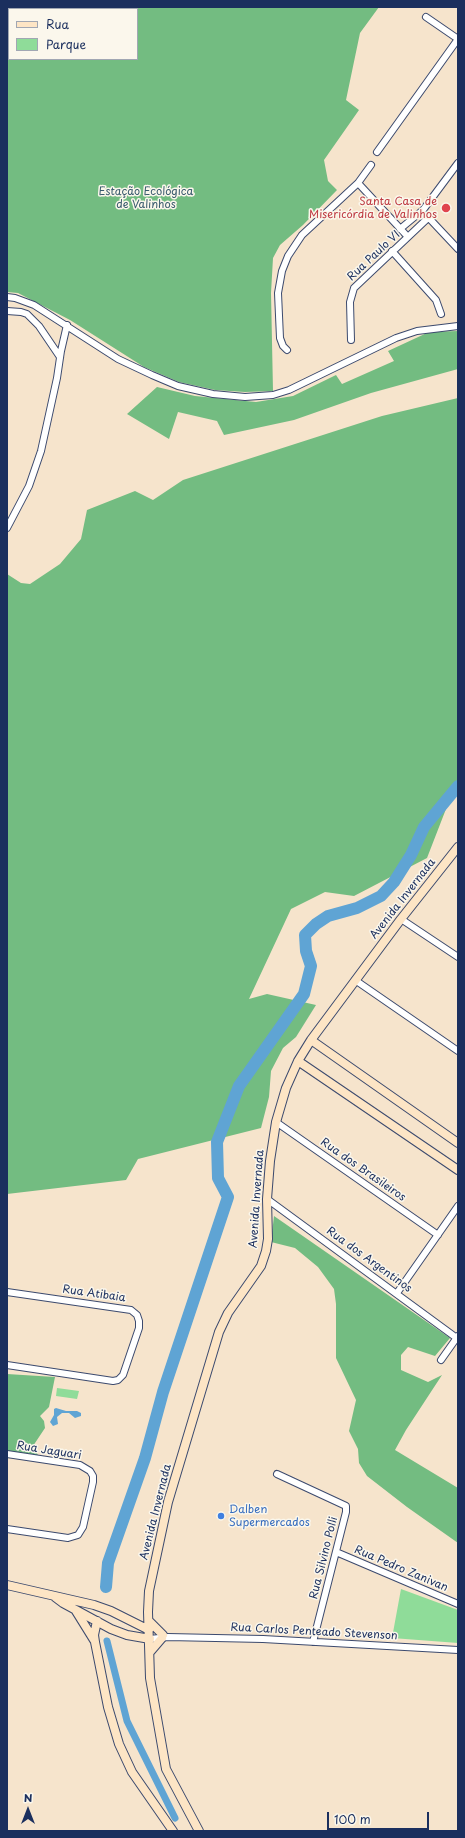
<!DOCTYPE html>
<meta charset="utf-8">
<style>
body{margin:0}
#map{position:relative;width:465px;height:1838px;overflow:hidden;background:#f6e4cc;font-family:"Playpen Sans",sans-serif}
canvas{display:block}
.frame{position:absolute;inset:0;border:8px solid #1b2f5e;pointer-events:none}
.legend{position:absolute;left:8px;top:8px;width:130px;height:52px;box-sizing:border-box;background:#fbf7ec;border:1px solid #a1a7b3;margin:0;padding:5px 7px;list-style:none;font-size:12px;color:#1b2f5e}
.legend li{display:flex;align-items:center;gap:8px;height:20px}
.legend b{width:20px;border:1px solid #a1a7b3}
.north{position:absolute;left:8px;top:1790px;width:40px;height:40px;-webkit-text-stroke:3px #fbf7ec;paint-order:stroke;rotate:0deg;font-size:11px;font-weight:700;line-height:16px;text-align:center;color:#1b2f5e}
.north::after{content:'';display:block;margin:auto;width:14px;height:18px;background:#1b2f5e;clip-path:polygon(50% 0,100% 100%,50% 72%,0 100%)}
.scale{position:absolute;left:327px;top:1812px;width:102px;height:18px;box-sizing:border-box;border:2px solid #1b2f5e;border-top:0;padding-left:5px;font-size:12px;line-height:14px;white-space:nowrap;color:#1b2f5e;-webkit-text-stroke:3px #fbf7ec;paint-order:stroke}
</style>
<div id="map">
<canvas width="465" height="1838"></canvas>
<div class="frame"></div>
<ul class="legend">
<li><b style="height:5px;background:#fde5c5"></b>Rua</li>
<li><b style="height:11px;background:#8fdc99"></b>Parque</li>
</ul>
<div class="north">N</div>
<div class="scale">100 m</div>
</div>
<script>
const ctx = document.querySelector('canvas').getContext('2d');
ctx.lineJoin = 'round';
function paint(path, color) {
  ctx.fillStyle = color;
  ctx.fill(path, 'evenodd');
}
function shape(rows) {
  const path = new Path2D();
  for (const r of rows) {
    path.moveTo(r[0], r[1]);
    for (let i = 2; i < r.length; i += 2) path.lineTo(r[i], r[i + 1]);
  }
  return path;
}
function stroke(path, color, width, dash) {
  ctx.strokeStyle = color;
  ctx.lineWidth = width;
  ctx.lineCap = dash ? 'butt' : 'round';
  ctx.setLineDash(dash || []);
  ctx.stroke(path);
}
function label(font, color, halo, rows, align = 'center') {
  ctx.font = font + ' "Playpen Sans",sans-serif';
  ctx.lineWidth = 3;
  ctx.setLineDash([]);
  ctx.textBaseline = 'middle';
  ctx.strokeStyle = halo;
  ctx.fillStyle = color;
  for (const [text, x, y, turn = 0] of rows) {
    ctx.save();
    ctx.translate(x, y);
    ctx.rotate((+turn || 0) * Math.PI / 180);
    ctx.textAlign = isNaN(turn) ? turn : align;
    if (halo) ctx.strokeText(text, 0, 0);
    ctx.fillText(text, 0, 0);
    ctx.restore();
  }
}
const green = shape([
 [57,1388,79,1391,77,1399,56,1396],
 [401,1589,458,1610,458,1643,392,1638]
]);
const forest = shape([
 [7,7,379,7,360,33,346,100,359,110,324,160,328,181,337,190,303,225,280,245,273,258,271,293,273,391,245,392,215,390,179,382,144,367,70,320,18,293,7,292],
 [9,9,137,9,137,59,9,59],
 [458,331,458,369,371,393,294,420,224,435,217,421,178,412,169,439,127,414,157,387,195,396,256,402,293,396,336,375,342,384,394,361,388,351,429,332],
 [458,398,458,778,427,858,354,896,325,892,291,909,249,999,267,994,316,1005,296,1037,283,1048,271,1071,269,1097,261,1128,138,1159,126,1180,7,1194,7,574,21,583,30,584,60,564,81,539,87,510,135,491,153,500,183,480,382,416],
 [274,1216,450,1338,435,1356,408,1347,401,1355,401,1370,428,1382,442,1375,406,1430,395,1450,458,1488,458,1543,407,1507,367,1476,359,1463,358,1449,349,1431,356,1400,336,1358,336,1304,334,1289,318,1267,295,1248,271,1242],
 [7,1374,55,1377,49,1407,40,1416,44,1421,45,1428,33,1446,39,1457,7,1452]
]);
const water = shape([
 [56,1408,66,1411,77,1411,81,1413,81,1416,75,1418,69,1413,62,1413,57,1417,58,1424,53,1426,50,1422,54,1415,54,1409]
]);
const canal = shape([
 [107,1641,127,1721,175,1818]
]);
const river = shape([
 [106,1587,108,1563,145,1458,163,1392,228,1197,218,1178,217,1142,239,1086,304,994,311,966,306,951,305,935,316,924,328,916,357,908,381,896,394,882,411,855,424,827,458,786]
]);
const street = shape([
 [426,17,458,39],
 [377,152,458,39],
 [358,183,408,237],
 [427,216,458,249],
 [400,229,423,210,458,163],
 [392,251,436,300,441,314],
 [7,297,15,298,34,305,118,359,152,375,178,386,213,394,245,397,273,395,289,390,396,338,417,331,458,326],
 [7,311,21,312,27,314,39,326,60,357],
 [351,340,350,302,354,288,428,218],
 [287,350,283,346,280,338,278,293,282,271,288,256,302,235,358,183,371,165],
 [7,528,29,486,41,451,57,378,61,351,67,325],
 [401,919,458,957],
 [355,980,458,1051],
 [276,1122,438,1235],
 [267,1199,458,1339],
 [7,1292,131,1310,137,1315,139,1321,139,1328,123,1375,118,1380,113,1381,7,1365],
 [397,1293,458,1206],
 [441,1360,458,1336],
 [7,1454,80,1465,90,1471,93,1476,93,1482,83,1527,78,1535,68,1538,7,1529],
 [277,1474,346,1506,346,1512,313,1642],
 [336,1552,458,1604],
 [150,1639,168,1637,263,1639,458,1650]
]);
const secondary = shape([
 [311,1040,458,1143],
 [298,1061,458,1170],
 [7,1585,94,1605,111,1611,149,1630],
 [55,1597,63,1603,111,1629,127,1635,150,1639],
 [76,1611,94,1640],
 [97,1621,94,1635,95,1642,108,1707,119,1744,132,1772,173,1831],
 [149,1621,163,1635],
 [150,1652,162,1638],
 [199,1831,166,1769,150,1678,148,1612,149,1591,168,1502,219,1332,228,1313,261,1266,266,1251,268,1239,267,1199,270,1161,276,1122,286,1088,298,1061,311,1040,401,919,458,847]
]);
const markers = [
 [446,208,5,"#e0444e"],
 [221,1516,4,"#3f7fe0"]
];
const parkNames = [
 ["Estação Ecológica",146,192],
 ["de Valinhos",146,205]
];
const healthNames = [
 ["Santa Casa de",437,202],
 ["Misericórdia de Valinhos",437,215]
];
const streetNames = [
 ["Rua Paulo VI",374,256,-43],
 ["Avenida Invernada",403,899,-52],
 ["Rua dos Brasileiros",363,1170,35],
 ["Avenida Invernada",257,1199,-86],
 ["Rua dos Argentinos",369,1260,36],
 ["Rua Atibaia",94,1294,8],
 ["Rua Jaguari",49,1451,9],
 ["Avenida Invernada",156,1512,-76],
 ["Rua Silvino Polli",324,1558,-76],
 ["Rua Pedro Zanivan",401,1569,23],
 ["Rua Carlos Penteado Stevenson",314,1632,3]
];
const shopNames = [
 ["Dalben",229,1510],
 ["Supermercados",229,1523]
];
paint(green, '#8fdc99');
paint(forest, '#73bc81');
paint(water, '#5fa4d4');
stroke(canal, '#5fa4d4', 7);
stroke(river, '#5fa4d4', 12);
stroke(street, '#3c4a6e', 8);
stroke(secondary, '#3c4a6e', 10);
stroke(street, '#fff', 6);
stroke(secondary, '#fde5c5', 8);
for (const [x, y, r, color] of markers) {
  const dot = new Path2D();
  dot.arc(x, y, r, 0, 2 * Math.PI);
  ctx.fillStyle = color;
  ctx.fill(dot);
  stroke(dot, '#fbf7ec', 1.5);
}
label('11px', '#385a6d', '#fbf7ec', parkNames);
label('11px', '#be3a42', '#fbf7ec', healthNames, 'right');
label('11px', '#1b2f5e', '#fbf7ec', streetNames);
label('11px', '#366cbe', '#fbf7ec', shopNames, 'left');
</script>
